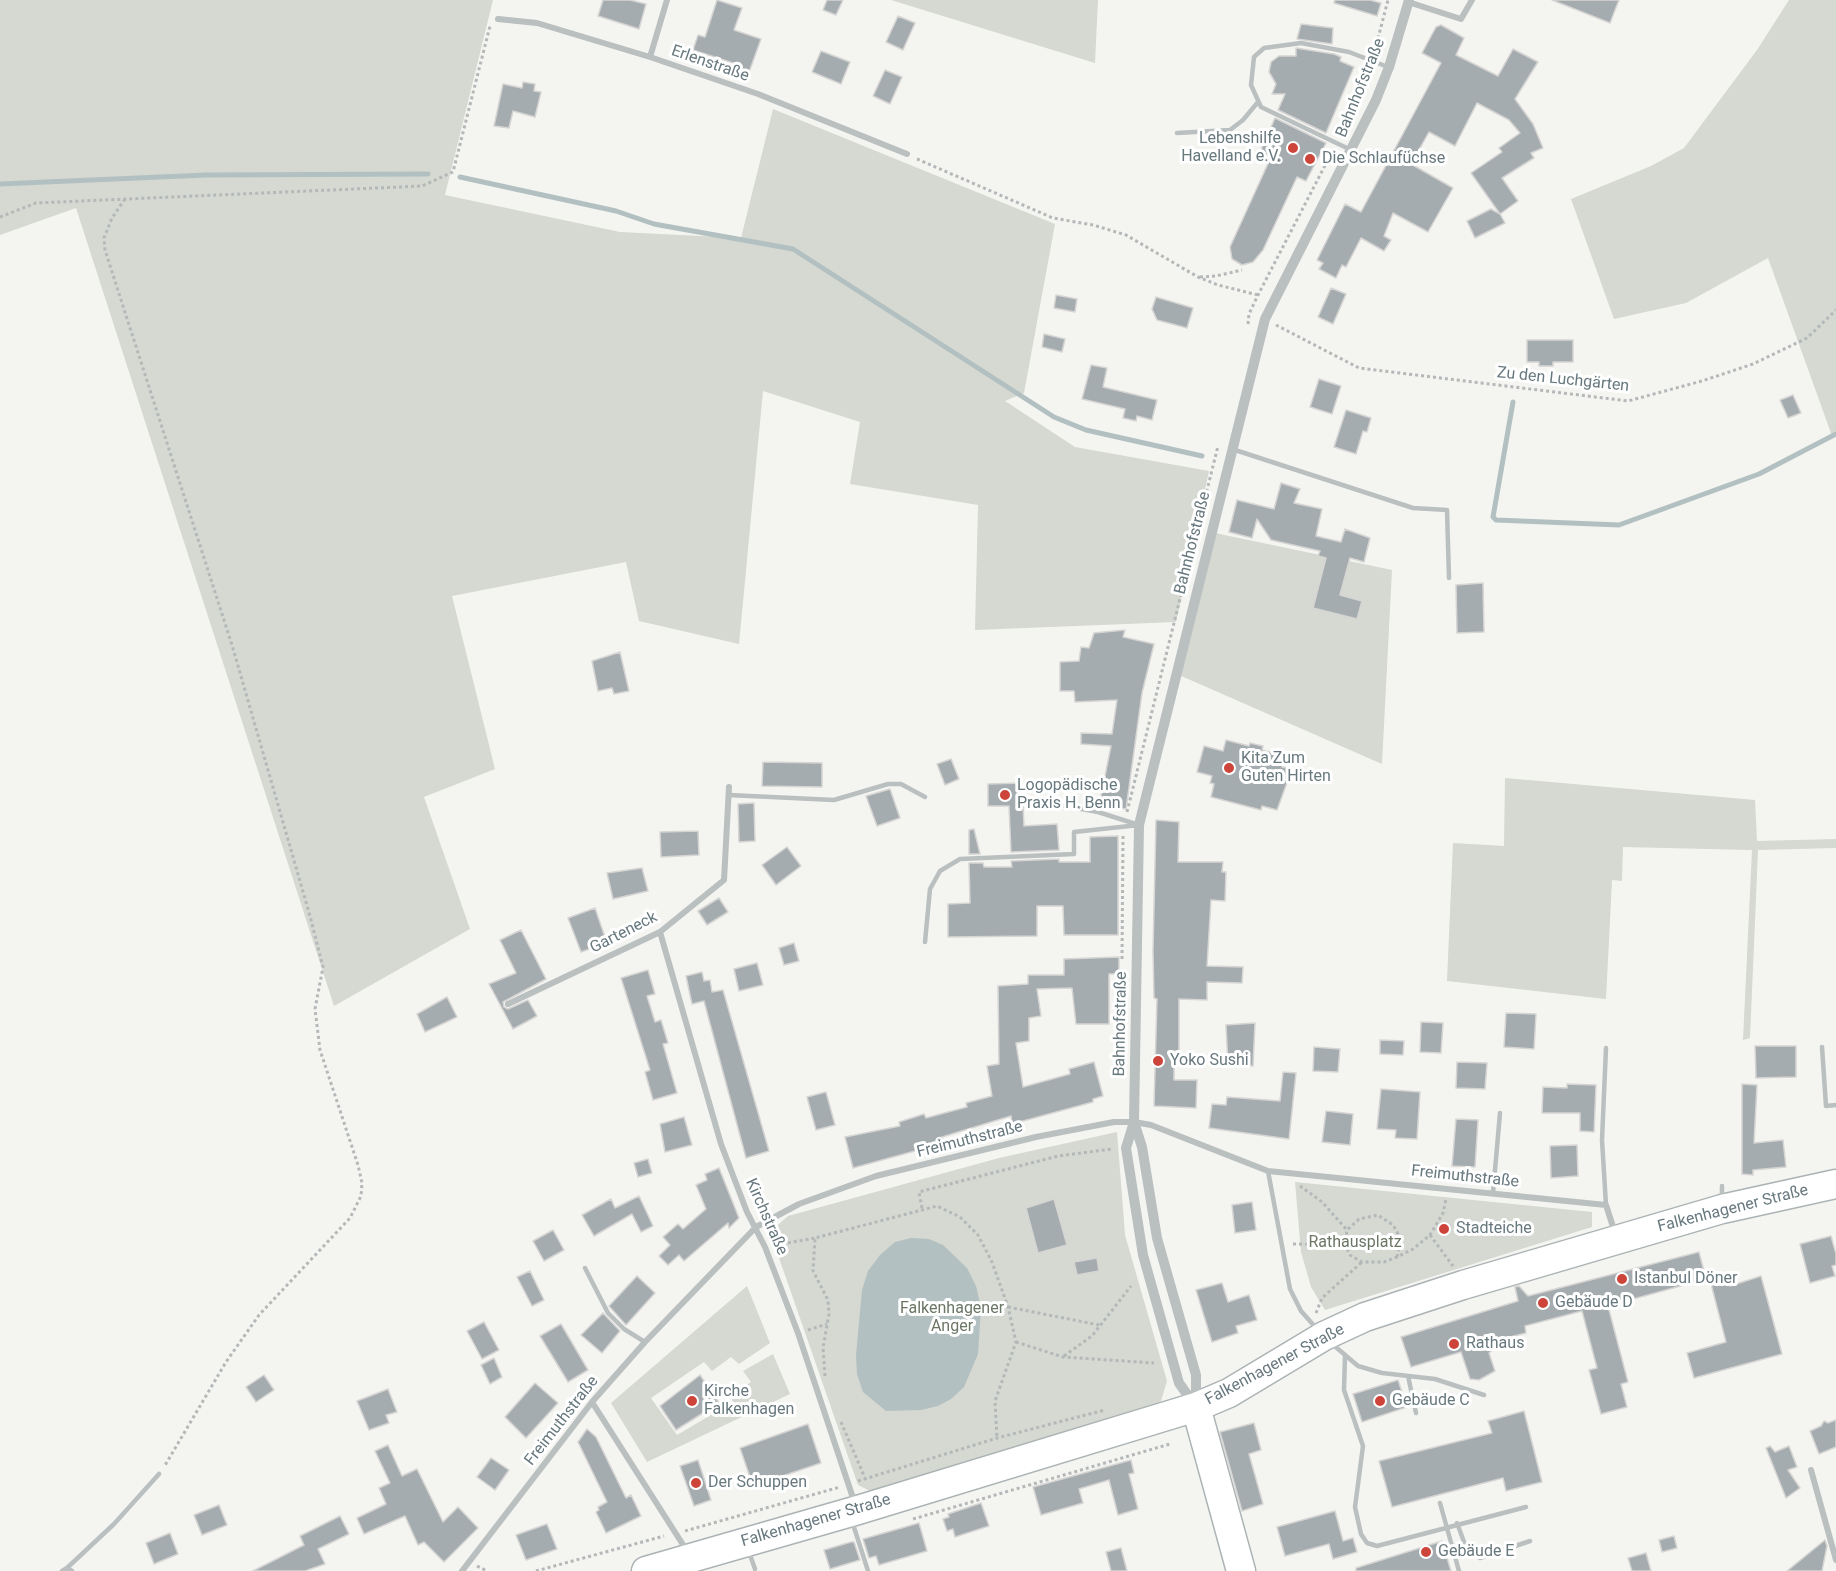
<!DOCTYPE html>
<meta charset="utf-8">
<style>
body{margin:0}
canvas{display:block;background:#f4f4f1}
</style>
<canvas width="1836" height="1571"></canvas>
<script>
const ctx = document.querySelector('canvas').getContext('2d');
ctx.lineJoin = 'round';
function paint(path, color) {
  ctx.fillStyle = color;
  ctx.fill(path, 'evenodd');
}
function shape(rows) {
  const path = new Path2D();
  for (const r of rows) {
    path.moveTo(r[0], r[1]);
    for (let i = 2; i < r.length; i += 2) path.lineTo(r[i], r[i + 1]);
  }
  return path;
}
function stroke(path, color, width, dash) {
  ctx.strokeStyle = color;
  ctx.lineWidth = width;
  ctx.lineCap = dash ? 'butt' : 'round';
  ctx.setLineDash(dash || []);
  ctx.stroke(path);
}
function label(font, color, halo, rows, align = 'center') {
  ctx.font = font + ' Roboto,sans-serif';
  ctx.lineWidth = 6;
  ctx.setLineDash([]);
  ctx.textBaseline = 'middle';
  ctx.strokeStyle = halo;
  ctx.fillStyle = color;
  for (const [text, x, y, turn = 0] of rows) {
    ctx.save();
    ctx.translate(x, y);
    ctx.rotate((+turn || 0) * Math.PI / 180);
    ctx.textAlign = isNaN(turn) ? turn : align;
    if (halo) ctx.strokeText(text, 0, 0);
    ctx.fillText(text, 0, 0);
    ctx.restore();
  }
}
const green = shape([
 [0,0,493,0,445,195,620,232,741,238,773,109,1055,224,1024,393,1005,401,1075,447,1209,471,1176,622,975,630,978,505,850,484,860,422,763,391,739,644,639,621,626,562,452,596,495,769,424,797,470,929,334,1006,76,208,0,235],
 [891,0,1098,0,1095,63],
 [1789,0,1836,0,1836,433,1832,436,1768,258,1686,303,1614,319,1571,199,1651,166,1684,148,1757,50],
 [1215,533,1392,570,1382,764,1179,675],
 [1505,778,1755,800,1757,841,1836,839,1836,848,1758,850,1750,1038,1743,1040,1752,850,1623,847,1622,881,1612,880,1606,999,1447,981,1453,843,1504,846],
 [1117,1132,1125,1235,1167,1381,1161,1401,1145,1410,870,1491,858,1485,770,1232,788,1216,999,1158],
 [1295,1182,1592,1212,1592,1227,1325,1310,1311,1287,1301,1252],
 [747,1286,770,1343,739,1364,731,1357,712,1371,704,1362,651,1398,677,1435,733,1402,731,1396,751,1382,743,1371,773,1354,790,1394,647,1462,611,1403]
]);
const water = shape([
 [911,1238,929,1239,943,1245,967,1268,976,1286,981,1308,978,1354,964,1387,951,1399,938,1406,921,1410,886,1411,863,1392,857,1374,856,1355,862,1290,868,1271,880,1255,895,1242]
]);
const stream = shape([
 [460,177,616,211,654,224,793,249,1054,417,1086,430,1202,456],
 [0,184,206,175,428,174],
 [1513,402,1493,517,1496,520,1619,525,1759,474,1836,434]
]);
const building = shape([
 [603,0,630,0,646,4,639,29,598,16,603,0],
 [717,0,742,8,734,30,761,39,748,75,731,69,733,63,693,50,698,35,705,37,717,0],
 [827,0,843,0,836,15,823,10,827,0],
 [1335,0,1370,0,1381,3,1377,16,1334,3,1335,0],
 [1552,0,1619,0,1610,23,1552,0],
 [898,16,915,23,903,50,886,42,898,16],
 [1301,24,1333,28,1332,44,1297,39,1301,24],
 [1441,25,1464,38,1456,55,1498,76,1513,49,1538,62,1515,99,1533,124,1543,148,1531,153,1534,158,1502,178,1518,201,1500,214,1505,223,1475,238,1467,221,1491,209,1500,214,1471,173,1502,152,1499,148,1520,133,1509,120,1477,103,1455,146,1429,132,1411,164,1453,188,1428,232,1393,213,1384,236,1391,240,1384,251,1361,238,1346,267,1342,265,1336,278,1319,269,1323,263,1317,260,1345,204,1361,212,1441,63,1422,53,1436,27,1441,25],
 [1296,48,1334,54,1341,57,1340,61,1354,67,1326,133,1278,110,1285,94,1272,94,1276,84,1269,72,1271,62,1279,56,1296,56,1296,48],
 [821,51,850,62,841,84,812,72,821,51],
 [885,70,902,77,890,104,873,96,885,70],
 [523,82,535,84,534,91,541,92,535,117,513,111,509,128,494,126,503,84,522,88,523,82],
 [1275,118,1326,143,1306,181,1297,177,1263,250,1253,262,1242,265,1232,259,1230,247,1271,157,1260,152,1275,118],
 [1331,288,1346,294,1333,324,1318,317,1331,288],
 [1056,295,1077,299,1075,312,1054,308,1056,295],
 [1156,297,1193,308,1187,328,1157,320,1152,309,1156,297],
 [1044,334,1065,339,1062,352,1042,347,1044,334],
 [1527,340,1573,340,1573,362,1553,362,1553,366,1539,366,1539,362,1527,362,1527,340],
 [1091,365,1107,368,1103,387,1157,400,1152,420,1137,416,1136,421,1123,418,1125,409,1082,399,1091,365],
 [1319,379,1341,386,1332,414,1310,407,1319,379],
 [1793,395,1801,413,1788,418,1780,400,1793,395],
 [1346,410,1371,418,1367,432,1363,431,1356,454,1334,447,1346,410],
 [1281,483,1300,489,1294,503,1322,509,1316,536,1341,542,1345,529,1370,538,1364,562,1350,558,1340,595,1362,601,1357,619,1313,608,1326,558,1318,556,1320,551,1271,540,1257,519,1252,538,1229,532,1237,500,1274,509,1281,483],
 [1483,583,1484,632,1457,633,1456,585,1483,583],
 [1125,630,1123,637,1154,644,1142,693,1126,809,1099,806,1111,746,1081,744,1081,733,1112,734,1117,700,1075,702,1074,691,1060,691,1060,662,1079,661,1081,647,1089,648,1094,633,1125,630],
 [620,652,629,691,614,694,612,688,598,691,592,661,620,652],
 [1226,740,1249,746,1250,743,1263,746,1262,750,1285,756,1282,767,1288,768,1285,779,1288,780,1277,810,1262,806,1261,810,1211,797,1214,784,1210,783,1212,776,1197,772,1204,746,1223,751,1226,740],
 [951,759,959,779,945,785,937,764,951,759],
 [763,762,822,763,822,787,762,786,763,762],
 [1022,783,1024,826,1057,824,1059,850,1011,852,1009,806,988,806,988,784,1022,783],
 [890,789,900,818,877,826,866,796,890,789],
 [754,803,755,841,739,842,738,804,754,803],
 [1156,820,1179,822,1178,862,1223,862,1222,872,1226,872,1225,901,1211,900,1207,966,1243,967,1242,983,1207,982,1207,1000,1179,999,1179,1051,1174,1051,1174,1080,1197,1080,1196,1108,1154,1106,1157,999,1154,998,1153,951,1156,820],
 [974,829,980,854,969,854,969,830,974,829],
 [698,831,699,855,661,857,660,832,698,831],
 [1118,836,1118,935,1064,935,1063,906,1037,906,1037,936,948,937,948,904,970,903,969,863,983,863,984,867,1012,867,1011,861,1059,859,1059,862,1090,862,1090,837,1118,836],
 [787,847,801,866,776,885,762,865,787,847],
 [642,868,648,891,613,899,607,873,642,868],
 [719,898,728,912,707,925,698,911,719,898],
 [595,908,607,943,581,952,568,918,595,908],
 [521,930,546,979,503,1002,504,1007,508,1009,528,1000,537,1016,513,1029,489,984,516,973,500,940,521,930],
 [794,943,799,961,784,965,779,948,794,943],
 [1119,957,1119,974,1109,974,1109,1024,1076,1024,1072,988,1037,989,1041,1016,1029,1018,1029,1041,1016,1043,1023,1087,1070,1074,1069,1069,1094,1062,1103,1096,1093,1099,1093,1102,1012,1124,1011,1116,942,1137,944,1143,853,1168,845,1137,900,1126,899,1122,924,1114,926,1118,948,1112,967,1107,966,1103,992,1096,987,1066,999,1064,998,986,1028,984,1028,975,1064,975,1064,959,1119,957],
 [757,963,763,985,739,991,734,969,757,963],
 [648,970,655,994,647,996,655,1022,661,1020,668,1043,663,1044,677,1093,653,1100,645,1072,650,1070,621,978,648,970],
 [702,972,704,981,710,980,712,992,723,990,769,1151,746,1158,704,1001,692,1004,686,976,702,972],
 [447,997,457,1017,425,1032,417,1014,447,997],
 [1506,1013,1536,1014,1534,1049,1504,1047,1506,1013],
 [1421,1022,1443,1023,1441,1053,1420,1052,1421,1022],
 [1255,1023,1253,1066,1228,1065,1226,1025,1255,1023],
 [1380,1040,1404,1041,1403,1055,1380,1054,1380,1040],
 [1755,1046,1796,1046,1796,1077,1756,1078,1755,1046],
 [1314,1047,1340,1049,1338,1072,1313,1071,1314,1047],
 [1457,1062,1487,1063,1485,1089,1456,1088,1457,1062],
 [1283,1072,1296,1073,1289,1139,1209,1128,1212,1104,1226,1105,1227,1097,1280,1101,1283,1072],
 [1567,1084,1596,1085,1594,1132,1580,1131,1580,1113,1542,1113,1543,1087,1567,1088,1567,1084],
 [1742,1084,1757,1085,1754,1143,1783,1140,1786,1167,1753,1170,1753,1175,1742,1174,1742,1084],
 [1381,1089,1420,1092,1417,1139,1395,1138,1396,1130,1377,1129,1381,1089],
 [826,1092,835,1125,816,1130,807,1097,826,1092],
 [1326,1111,1353,1114,1350,1145,1322,1142,1326,1111],
 [684,1117,692,1145,665,1152,660,1124,684,1117],
 [1456,1119,1478,1120,1475,1167,1452,1166,1456,1119],
 [1577,1145,1578,1176,1551,1178,1550,1146,1577,1145],
 [648,1159,652,1173,638,1177,634,1163,648,1159],
 [719,1168,739,1218,729,1228,728,1223,684,1261,679,1255,668,1265,659,1256,670,1245,663,1237,678,1224,683,1229,706,1209,696,1185,707,1180,705,1174,719,1168],
 [639,1196,653,1226,641,1232,632,1214,594,1236,582,1215,611,1199,615,1208,639,1196],
 [1054,1199,1067,1245,1038,1253,1026,1208,1054,1199],
 [1252,1202,1256,1230,1235,1233,1232,1205,1252,1202],
 [553,1230,564,1250,544,1261,533,1241,553,1230],
 [1831,1236,1836,1254,1836,1265,1832,1266,1835,1276,1810,1283,1800,1244,1831,1236],
 [1699,1252,1706,1279,1608,1306,1628,1382,1621,1384,1627,1407,1601,1414,1589,1370,1597,1368,1582,1311,1525,1326,1526,1333,1510,1337,1511,1342,1498,1345,1489,1353,1495,1371,1479,1380,1470,1379,1461,1352,1411,1367,1401,1337,1518,1301,1515,1287,1519,1286,1528,1296,1699,1252],
 [1097,1258,1099,1271,1077,1275,1074,1262,1097,1258],
 [530,1271,544,1300,532,1306,517,1277,530,1271],
 [1727,1275,1730,1286,1761,1276,1782,1354,1694,1378,1687,1353,1726,1342,1710,1280,1727,1275],
 [637,1276,655,1293,626,1325,609,1306,637,1276],
 [1222,1283,1228,1302,1249,1295,1257,1320,1236,1326,1238,1333,1212,1342,1196,1290,1222,1283],
 [603,1313,620,1331,602,1353,581,1335,603,1313],
 [484,1322,499,1350,482,1359,467,1331,484,1322],
 [561,1324,588,1370,568,1382,540,1336,561,1324],
 [494,1358,502,1377,490,1384,481,1365,494,1358],
 [264,1375,274,1390,256,1402,246,1387,264,1375],
 [700,1375,719,1403,676,1430,660,1406,700,1375],
 [1398,1380,1407,1407,1362,1422,1353,1394,1398,1380],
 [535,1383,558,1403,526,1438,505,1417,535,1383],
 [388,1389,397,1412,386,1415,389,1423,369,1430,357,1401,388,1389],
 [1524,1411,1542,1482,1506,1491,1503,1478,1392,1507,1379,1461,1492,1433,1488,1421,1524,1411],
 [1836,1420,1836,1447,1819,1454,1810,1431,1821,1426,1824,1421,1828,1423,1836,1420],
 [1254,1423,1261,1450,1249,1454,1263,1504,1242,1511,1220,1432,1254,1423],
 [808,1424,821,1463,753,1486,740,1448,808,1424],
 [587,1429,596,1437,626,1498,631,1495,641,1516,606,1533,596,1512,599,1510,598,1507,607,1502,578,1442,587,1429],
 [388,1445,402,1476,417,1469,443,1522,458,1507,478,1528,444,1562,424,1542,418,1545,405,1516,364,1534,357,1518,386,1504,379,1488,390,1483,375,1451,388,1445],
 [1770,1446,1775,1452,1789,1446,1797,1467,1788,1470,1800,1488,1786,1498,1766,1448,1770,1446],
 [491,1458,509,1470,495,1490,477,1477,491,1458],
 [698,1460,711,1500,694,1506,680,1466,698,1460],
 [1131,1460,1134,1473,1129,1474,1138,1509,1118,1515,1109,1480,1079,1489,1083,1503,1041,1515,1033,1487,1131,1460],
 [981,1503,989,1526,955,1537,953,1529,947,1531,943,1519,949,1517,948,1514,981,1503],
 [219,1505,227,1525,202,1535,194,1515,219,1505],
 [1335,1511,1343,1541,1353,1538,1357,1552,1333,1559,1329,1544,1285,1556,1277,1527,1335,1511],
 [340,1516,349,1534,318,1549,325,1564,305,1571,253,1571,304,1545,300,1536,340,1516],
 [919,1523,927,1551,879,1565,876,1556,869,1558,863,1539,919,1523],
 [547,1524,557,1549,526,1560,516,1535,547,1524],
 [170,1533,178,1554,154,1564,146,1543,170,1533],
 [1674,1536,1677,1548,1662,1552,1659,1540,1674,1536],
 [1825,1540,1827,1546,1822,1571,1787,1571,1825,1540],
 [1442,1541,1451,1571,1356,1571,1356,1568,1442,1541],
 [851,1542,854,1542,860,1560,830,1569,824,1550,851,1542],
 [1121,1548,1127,1571,1111,1571,1106,1552,1121,1548],
 [1646,1553,1651,1571,1632,1571,1628,1558,1646,1553]
]);
const path = shape([
 [1375,50,1388,0],
 [1341,134,1368,71],
 [917,159,1053,218,1093,225,1126,235,1198,277,1218,285,1258,295],
 [125,199,112,218,104,238,105,250,232,645,310,916,323,967,315,1009,320,1050,358,1165,362,1183,361,1196,350,1218,259,1315,226,1362,164,1467],
 [0,217,36,203,422,186,453,172,490,26],
 [1200,277,1216,276,1242,270],
 [1248,324,1249,314,1258,295,1333,150],
 [1276,325,1359,368,1628,401,1702,381,1753,364,1807,338,1836,310],
 [1127,812,1218,446],
 [1122,959,1123,836],
 [1300,1186,1322,1202,1347,1230],
 [922,1208,919,1192,1058,1156,1112,1149],
 [1430,1235,1453,1266],
 [1293,1244,1345,1245],
 [776,1245,815,1238],
 [1397,1257,1401,1239,1393,1225,1378,1215,1359,1219,1347,1230,1345,1245,1350,1255,1362,1262,1384,1262,1397,1257,1413,1249,1430,1235,1443,1213,1446,1199],
 [1008,1307,1099,1325],
 [1316,1313,1322,1298,1362,1262],
 [808,1330,827,1324],
 [1016,1342,1063,1357,1154,1363],
 [1064,1356,1092,1336,1131,1286],
 [825,1376,823,1348,829,1314,828,1300,813,1271,815,1238,937,1206,960,1217,978,1235,992,1262,1008,1307,1016,1342,995,1401,997,1438],
 [841,1422,865,1478],
 [858,1481,997,1438,1105,1410],
 [913,1519,1170,1444],
 [685,1531,840,1487],
 [477,1566,487,1571],
 [536,1571,664,1536]
]);
const service = shape([
 [1177,133,1230,130,1243,120,1258,102],
 [1349,149,1261,107,1251,85,1254,57,1264,48,1301,43,1349,52,1388,67],
 [1232,449,1413,508,1447,510,1449,578],
 [729,795,834,800,888,784,901,784,925,797],
 [925,942,930,889,940,871,960,859,1074,854,1074,832,1139,825,1098,812,1032,800],
 [1822,1047,1826,1106,1836,1105],
 [1606,1048,1602,1140,1606,1205],
 [1268,1171,1290,1289,1301,1311,1317,1329],
 [1493,1193,1500,1113],
 [1722,1200,1722,1186],
 [585,1268,608,1313,624,1329,645,1342],
 [1331,1343,1358,1366,1382,1373,1435,1379,1484,1395],
 [1345,1356,1344,1390,1363,1446,1355,1507,1361,1534,1367,1543,1377,1546,1526,1507],
 [1408,1376,1416,1413],
 [1440,1503,1459,1571],
 [852,1521,868,1571],
 [1457,1523,1467,1550,1480,1558,1530,1541],
 [749,1552,755,1569],
 [67,1568,114,1524,159,1474],
 [62,1571,67,1568,72,1571]
]);
const minor = shape([
 [1408,2,1461,19,1472,0],
 [498,19,537,23,650,57,758,94,907,154],
 [650,57,667,0],
 [660,932,721,1144,747,1212,765,1247,798,1333,855,1504],
 [508,1004,660,932,724,880,729,787],
 [592,1402,687,1551],
 [1811,1470,1836,1560],
 [462,1571,592,1402,645,1342,756,1227,799,1204,876,1176,1036,1137,1114,1122,1134,1122,1151,1125,1268,1171,1606,1205,1615,1233]
]);
const tertiary = shape([
 [1134,1122,1142,1147,1157,1238,1196,1375,1196,1404],
 [1194,1404,1179,1383,1143,1255,1126,1148,1134,1122,1139,825,1265,319,1376,100,1389,67,1409,0]
]);
const secondary = shape([
 [1196,1407,1241,1571],
 [646,1571,858,1510,1196,1407,1229,1393,1324,1336,1365,1317,1463,1285,1722,1209,1836,1184]
]);
const markers = [
 [1293,148,6,"#cc443a"],
 [1310,159,6,"#cc443a"],
 [1229,768,6,"#cc443a"],
 [1005,795,6,"#cc443a"],
 [1158,1061,6,"#cc443a"],
 [1444,1229,6,"#cc443a"],
 [1622,1279,6,"#cc443a"],
 [1543,1303,6,"#cc443a"],
 [1454,1344,6,"#cc443a"],
 [692,1401,6,"#cc443a"],
 [1380,1401,6,"#cc443a"],
 [696,1483,6,"#cc443a"],
 [1426,1552,6,"#cc443a"]
];
const streetNames = [
 ["Erlenstraße",710,64,19],
 ["Bahnhofstraße",1361,88,-68],
 ["Zu den Luchgärten",1563,380,6],
 ["Bahnhofstraße",1193,543,-76],
 ["Garteneck",624,933,-27],
 ["Bahnhofstraße",1121,1024,-89],
 ["Freimuthstraße",970,1140,-14],
 ["Freimuthstraße",1465,1177,6],
 ["Falkenhagener Straße",1733,1209,-14],
 ["Kirchstraße",766,1217,66],
 ["Falkenhagener Straße",1275,1365,-28],
 ["Freimuthstraße",562,1421,-52],
 ["Falkenhagener Straße",816,1521,-16]
];
const poiNames = [
 ["Lebenshilfe",1281,139,"right"],
 ["Havelland e.V.",1281,157,"right"],
 ["Die Schlaufüchse",1322,159],
 ["Kita Zum",1241,759],
 ["Guten Hirten",1241,777],
 ["Logopädische",1017,786],
 ["Praxis H. Benn",1017,804],
 ["Yoko Sushi",1170,1061],
 ["Stadteiche",1456,1229],
 ["Istanbul Döner",1634,1279],
 ["Gebäude D",1555,1303],
 ["Rathaus",1466,1344],
 ["Kirche",704,1392],
 ["Falkenhagen",704,1410],
 ["Gebäude C",1392,1401],
 ["Der Schuppen",708,1483],
 ["Gebäude E",1438,1552]
];
const parkNames = [
 ["Rathausplatz",1355,1243],
 ["Falkenhagener",952,1309],
 ["Anger",952,1327]
];
paint(green, '#d5d9d1');
paint(water, '#b3c0c1');
stroke(stream, '#b3c0c1', 5);
paint(building, '#a4acaf');
stroke(building, '#d6d5d4', 1.5);
stroke(secondary, '#acb3b5', 31);
stroke(path, '#b4b8b9', 3, [3, 3]);
stroke(service, '#babfc0', 4.5);
stroke(minor, '#babfc0', 6);
stroke(tertiary, '#babfc0', 10);
stroke(secondary, '#fff', 28);
for (const [x, y, r, color] of markers) {
  const dot = new Path2D();
  dot.arc(x, y, r, 0, 2 * Math.PI);
  ctx.fillStyle = color;
  ctx.fill(dot);
  stroke(dot, '#fff', 2);
}
label('16px', '#67787e', '#fff', streetNames);
label('16px', '#67787e', '#fff', poiNames, 'left');
label('16px', '#6b7665', '#fff', parkNames);
</script>
